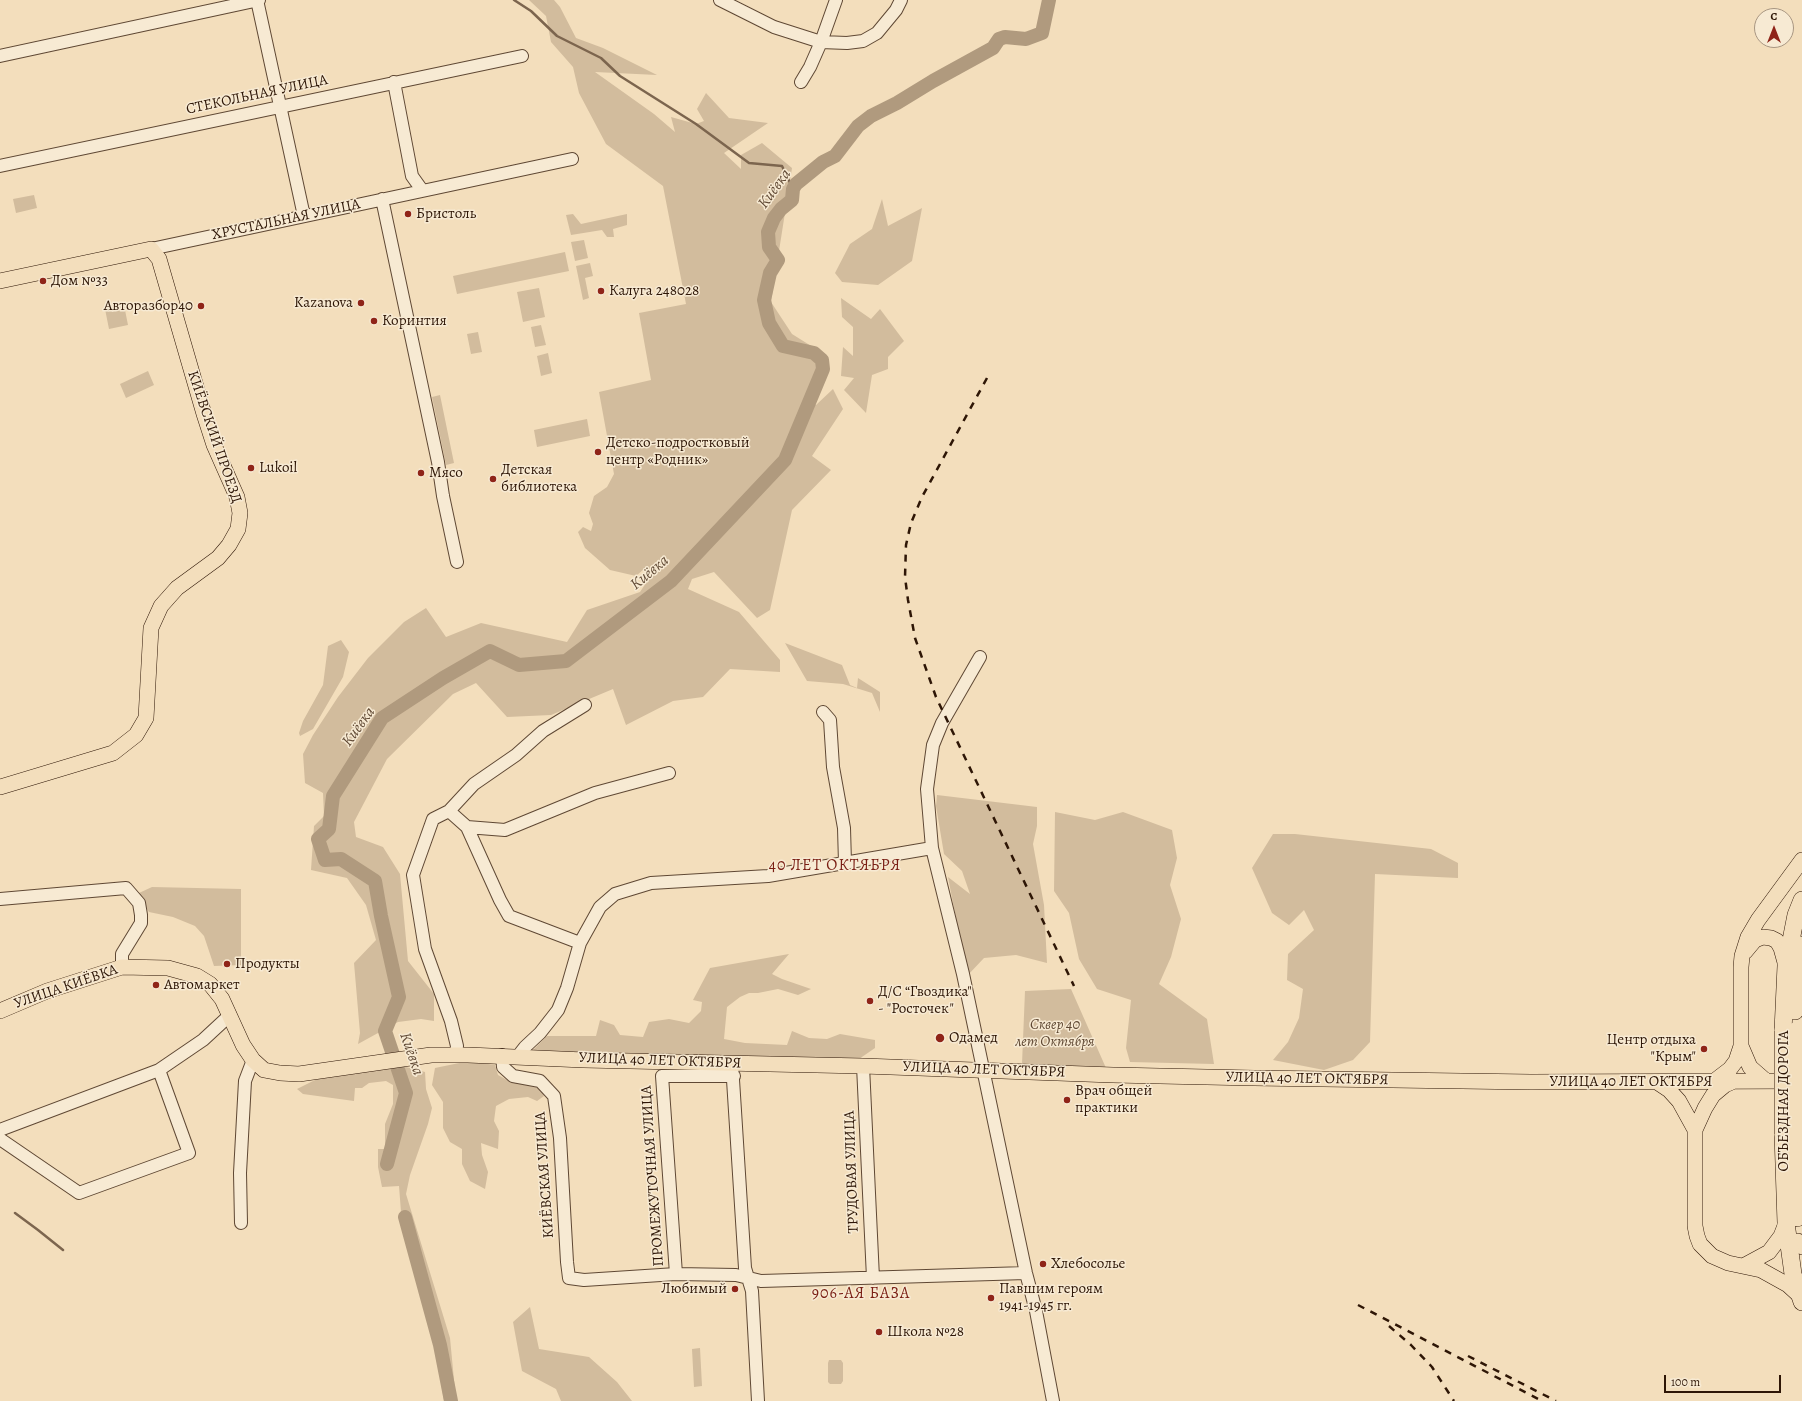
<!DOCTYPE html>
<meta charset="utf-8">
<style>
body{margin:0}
#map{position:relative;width:1802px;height:1401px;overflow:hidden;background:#f3debc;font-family:Alegreya,serif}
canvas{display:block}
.north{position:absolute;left:1754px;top:8px;width:40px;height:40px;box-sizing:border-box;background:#f7ead3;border:1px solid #a79581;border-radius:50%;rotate:0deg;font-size:11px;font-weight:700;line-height:16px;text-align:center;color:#2e1606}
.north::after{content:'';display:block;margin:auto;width:14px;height:18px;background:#8f2418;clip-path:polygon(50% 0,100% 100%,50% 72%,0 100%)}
.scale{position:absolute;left:1664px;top:1375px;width:117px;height:18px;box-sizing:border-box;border:2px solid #2e1606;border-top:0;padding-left:5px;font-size:12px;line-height:14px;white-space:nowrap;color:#2e1606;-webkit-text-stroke:3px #f7ead3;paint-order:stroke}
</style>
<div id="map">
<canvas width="1802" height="1401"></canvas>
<div class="north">С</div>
<div class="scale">100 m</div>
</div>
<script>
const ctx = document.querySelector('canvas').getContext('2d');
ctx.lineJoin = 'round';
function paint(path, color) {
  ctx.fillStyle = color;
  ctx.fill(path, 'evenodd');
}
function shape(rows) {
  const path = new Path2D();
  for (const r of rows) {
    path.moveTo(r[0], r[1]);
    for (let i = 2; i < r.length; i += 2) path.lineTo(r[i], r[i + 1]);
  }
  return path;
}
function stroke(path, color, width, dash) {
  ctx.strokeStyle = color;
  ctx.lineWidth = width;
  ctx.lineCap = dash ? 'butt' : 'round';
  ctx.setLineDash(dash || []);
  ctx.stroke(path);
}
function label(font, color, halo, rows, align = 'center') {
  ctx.font = font + ' Alegreya,serif';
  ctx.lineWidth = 3;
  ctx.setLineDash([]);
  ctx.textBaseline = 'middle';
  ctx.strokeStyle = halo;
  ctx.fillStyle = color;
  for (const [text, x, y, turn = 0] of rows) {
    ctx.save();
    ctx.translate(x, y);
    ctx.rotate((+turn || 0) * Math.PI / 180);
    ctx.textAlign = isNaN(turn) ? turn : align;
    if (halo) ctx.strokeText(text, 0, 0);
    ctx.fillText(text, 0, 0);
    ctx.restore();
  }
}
const green = shape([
 [529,0,554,0,560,7,576,38,603,48,657,75,595,72,654,114,675,132,671,117,696,124,704,121,697,109,706,93,729,118,768,123,724,153,741,169,741,155,762,143,792,168,771,302,792,334,824,354,809,401,816,405,833,389,843,409,812,456,831,470,792,510,770,610,757,618,714,572,692,579,688,589,739,612,780,660,780,672,730,669,703,697,673,701,626,725,613,689,551,715,507,717,476,683,453,694,387,759,354,822,356,837,383,847,400,874,408,961,434,994,434,1021,421,1019,398,1022,358,1044,360,1033,354,963,376,940,366,905,347,878,311,870,314,826,324,816,323,793,305,783,303,754,313,735,338,697,368,658,404,622,426,608,446,637,481,623,567,642,587,610,640,592,650,577,644,569,636,576,610,570,585,548,578,532,583,527,591,531,593,524,589,513,594,496,607,487,614,474,599,392,651,380,639,313,686,304,663,186,606,144,579,93,573,67,551,42,546,16],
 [34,195,37,208,16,213,13,199],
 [882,199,888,226,922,208,912,261,878,285,842,282,835,273,850,244,872,229],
 [573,214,581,224,627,214,627,225,613,229,614,237,607,237,602,230,571,235,566,215],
 [584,240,588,258,575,261,571,242],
 [565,252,569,271,457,294,453,276],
 [590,263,593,276,585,278,589,298,583,300,576,266],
 [539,288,545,317,523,322,517,292],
 [841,298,871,319,880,309,904,341,888,357,888,369,872,375,866,413,844,390,854,378,841,376,843,347,853,356,853,327,842,317],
 [124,305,128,325,109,329,105,309],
 [541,325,546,345,535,347,531,327],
 [478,332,482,352,471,354,467,334],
 [548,353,552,373,541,376,537,356],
 [148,371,154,385,126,398,120,384],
 [440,395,454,463,446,465,432,397],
 [587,419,590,436,537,447,534,430],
 [341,640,349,652,343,677,313,729,300,736,299,733,303,721,323,685,328,646],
 [785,643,842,665,850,685,857,688,858,678,880,692,880,712,872,693,843,684,807,681],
 [937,795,1037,807,1037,826,1033,844,1044,905,1047,963,1016,955,984,958,967,976,948,877,970,894,962,871,944,854,936,806],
 [1055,812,1095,820,1123,812,1172,830,1177,858,1170,885,1181,919,1171,957,1159,984,1207,1019,1214,1064,1130,1062,1126,1048,1131,1000,1097,989,1079,959,1069,913,1054,891],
 [1273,834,1295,834,1431,849,1458,863,1458,878,1375,874,1370,1042,1353,1060,1324,1070,1273,1060,1288,1042,1299,1018,1303,989,1287,980,1288,954,1314,930,1304,910,1289,925,1272,913,1252,868],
 [152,887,241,889,241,965,214,966,204,936,195,926,173,917,149,912,142,902,139,893],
 [789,954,772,974,782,979,811,989,798,995,778,989,758,993,749,993,740,997,727,1007,724,1039,745,1043,787,1045,792,1031,809,1038,827,1039,840,1034,875,1040,875,1048,859,1059,531,1052,547,1036,596,1036,600,1020,614,1025,620,1035,643,1037,649,1022,669,1019,689,1023,701,1011,702,1002,693,1000,710,968],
 [1071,989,1106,1068,1023,1066,1022,1064,1025,991],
 [469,1061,495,1065,498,1075,507,1080,516,1080,540,1087,544,1096,537,1101,528,1097,509,1099,496,1106,494,1121,499,1131,498,1149,481,1143,482,1155,488,1172,485,1189,470,1181,462,1164,462,1149,450,1142,443,1128,443,1102,432,1085,435,1068],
 [402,1066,425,1072,426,1089,432,1108,428,1124,410,1175,406,1194,450,1338,456,1401,444,1401,435,1346,402,1225,399,1186,382,1187,378,1167,378,1149,385,1149,385,1124,393,1104,393,1085,386,1081,369,1083,362,1088,355,1088,354,1101,303,1094,297,1089,317,1079],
 [530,1307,539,1349,589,1357,617,1382,632,1401,561,1401,556,1389,522,1371,513,1322],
 [700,1348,702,1386,694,1387,692,1349],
 [829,1360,841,1360,843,1363,843,1381,841,1384,830,1384,828,1382,828,1363]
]);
const stream = shape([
 [514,0,531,11,557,36,601,58,620,76,696,124,749,163,782,166,793,189],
 [15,1213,38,1230,63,1250]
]);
const river = shape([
 [387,1164,406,1093,385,1031,399,997,381,916,375,881,341,859,325,860,318,839,329,829,333,796,382,718,443,678,490,651,519,665,566,661,671,581,785,460,823,369,822,360,814,353,783,346,769,323,764,300,770,273,778,260,769,247,768,232,774,218,781,209,792,200,793,189,796,184,823,162,835,156,858,126,871,116,897,103,933,81,993,48,999,39,1005,37,1026,39,1042,33,1049,0],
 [405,1217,440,1345,451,1401]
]);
const minor = shape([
 [257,0,304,216],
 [720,0,774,27,821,42,847,43,863,41,877,33,896,10,901,0],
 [0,56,259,0],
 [394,82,412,176,422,190],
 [801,82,810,67,821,42,836,0],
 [0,166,522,56],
 [382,199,438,462,443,496,457,562],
 [151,249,572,159],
 [980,657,942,723,933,745,927,789,932,848,963,974,1026,1273,1036,1311,1053,1401],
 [823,712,830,720,833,767,844,828,845,863],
 [449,811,467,827,500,900,509,916,580,943],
 [467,827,505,830,595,793,669,773],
 [0,899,126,888,139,903,141,915,141,923,122,954,122,967],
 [456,1055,457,1046,451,1021,425,949,413,875,433,819,449,811,474,784,516,755,543,731,585,705],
 [502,1055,503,1067,513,1076,540,1081,554,1096,560,1138,567,1262,569,1278,584,1280,676,1274,736,1275,761,1281,1026,1273],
 [518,1056,525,1047,540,1033,558,1010,567,988,580,943,600,907,615,894,651,883,768,876,932,848],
 [732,1064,745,1268,752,1291,758,1401],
 [863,1066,873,1278],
 [0,1130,159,1070,203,1040,230,1015],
 [0,1139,79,1193,189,1153,159,1070],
 [241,1223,240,1173,245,1081,253,1060],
 [676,1274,662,1076,734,1076]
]);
const major = shape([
 [0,281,151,249,159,259,204,414,214,445,237,497,240,513,238,529,229,545,218,558,177,588,161,606,151,628,146,718,136,735,113,753,0,787],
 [1745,952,1755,940,1763,937,1771,938,1777,941,1781,948,1786,966],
 [0,1011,47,991,122,967,168,968,197,976,210,984,222,999,243,1045,253,1060,264,1070,280,1073,299,1074,431,1055,468,1055,584,1060,863,1066,1113,1075,1254,1078,1531,1082,1795,1081],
 [1766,1081,1750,1067,1741,1046,1741,967,1742,956,1748,937,1758,920,1802,860],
 [1657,1082,1669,1090,1679,1101,1695,1130],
 [1713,1082,1730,1069,1736,1061,1741,1046],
 [1732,1082,1725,1085,1713,1095,1705,1108,1695,1130,1695,1226,1697,1236,1700,1244,1712,1256,1728,1263,1761,1270,1788,1285,1800,1296],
 [1798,1241,1802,1247],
 [1745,1265,1769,1252,1781,1236,1786,1223]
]);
const highway = shape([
 [1795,1011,1798,964,1802,945],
 [1783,1031,1786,966,1796,915,1802,900],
 [1783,1134,1786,1223,1793,1274,1802,1302],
 [1796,1134,1797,1218]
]);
const rail = shape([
 [987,378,922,497,911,523,906,545,905,577,908,600,915,638,936,697,1074,986],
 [1358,1305,1542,1401],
 [1389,1326,1411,1345,1432,1367,1454,1401],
 [1468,1356,1556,1401]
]);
const highwayBridge = shape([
 [1795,1031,1796,1134],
 [1783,1134,1783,1031]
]);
const markers = [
 [408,214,4,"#8f2418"],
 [43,281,4,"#8f2418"],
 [601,291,4,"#8f2418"],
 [361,303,4,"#8f2418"],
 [201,306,4,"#8f2418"],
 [374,321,4,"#8f2418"],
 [598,452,4,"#8f2418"],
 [251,468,4,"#8f2418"],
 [421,473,4,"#8f2418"],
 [493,479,4,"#8f2418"],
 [227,964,4,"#8f2418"],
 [156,985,4,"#8f2418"],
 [870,1001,4,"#8f2418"],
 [940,1038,5,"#8f2418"],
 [1704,1049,4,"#8f2418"],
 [1067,1100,4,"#8f2418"],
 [1043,1264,4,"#8f2418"],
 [735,1289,4,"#8f2418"],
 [991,1298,4,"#8f2418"],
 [879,1332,4,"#8f2418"]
];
const streetNames = [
 ["СТЕКОЛЬНАЯ УЛИЦА",257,95,-12],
 ["ХРУСТАЛЬНАЯ УЛИЦА",286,220,-12],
 ["КИЁВСКИЙ ПРОЕЗД",214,437,71],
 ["УЛИЦА КИЁВКА",66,987,-19],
 ["УЛИЦА 40 ЛЕТ ОКТЯБРЯ",660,1061,2],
 ["УЛИЦА 40 ЛЕТ ОКТЯБРЯ",984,1070,2],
 ["УЛИЦА 40 ЛЕТ ОКТЯБРЯ",1307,1079,1],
 ["УЛИЦА 40 ЛЕТ ОКТЯБРЯ",1631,1082],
 ["ОБЪЕЗДНАЯ ДОРОГА",1784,1101,-90],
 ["ТРУДОВАЯ УЛИЦА",852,1172,-92],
 ["КИЁВСКАЯ УЛИЦА",545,1175,-94],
 ["ПРОМЕЖУТОЧНАЯ УЛИЦА",653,1176,-94]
];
const poiNames = [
 ["Бристоль",416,214],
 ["Дом №33",51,281],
 ["Калуга 248028",609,291],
 ["Kazanova",353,303,"right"],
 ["Авторазбор40",193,306,"right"],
 ["Коринтия",382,321],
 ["Детско-подростковый",606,443],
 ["центр «Родник»",606,460],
 ["Lukoil",259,468],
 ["Детская",501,470],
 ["библиотека",501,487],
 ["Мясо",429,473],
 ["Продукты",235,964],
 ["Автомаркет",164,985],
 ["Д/С “Гвоздика\"",878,992],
 ["- \"Росточек\"",878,1009],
 ["Одамед",949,1038],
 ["Центр отдыха",1696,1040,"right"],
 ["\"Крым\"",1696,1057,"right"],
 ["Врач общей",1075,1091],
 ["практики",1075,1108],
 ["Хлебосолье",1051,1264],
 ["Любимый",727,1289,"right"],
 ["Павшим героям",999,1289],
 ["1941-1945 гг.",999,1306],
 ["Школа №28",887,1332]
];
const parkNames = [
 ["Сквер 40",1055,1025],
 ["лет Октября",1055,1042]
];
const waterNames = [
 ["Киёвка",775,189,-54],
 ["Киёвка",650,573,-40],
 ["Киёвка",359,727,-54],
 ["Киёвка",411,1054,71]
];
const neighbourhoodNames = [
 ["40 ЛЕТ ОКТЯБРЯ",835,866],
 ["906-АЯ БАЗА",861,1294]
];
paint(green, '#d2bc9d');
stroke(stream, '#7c654e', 2.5);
stroke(river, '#b09a7e', 14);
stroke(minor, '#5f4834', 14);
stroke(major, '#2e1606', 16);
stroke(highway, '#2e1606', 18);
stroke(minor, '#f7ead3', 12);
stroke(major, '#f3debc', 15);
stroke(highway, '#f3debc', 17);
stroke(rail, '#2e1606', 2.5, [7, 7]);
stroke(highwayBridge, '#2e1606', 18, []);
stroke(highwayBridge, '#f3debc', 17);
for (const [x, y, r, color] of markers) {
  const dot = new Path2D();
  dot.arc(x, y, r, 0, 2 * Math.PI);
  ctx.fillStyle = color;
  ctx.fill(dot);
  stroke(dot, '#f7ead3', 1.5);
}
label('15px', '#2e1606', '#f7ead3', streetNames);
label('15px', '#2e1606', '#f7ead3', poiNames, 'left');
label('italic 15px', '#5f4833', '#f7ead3', parkNames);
label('italic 16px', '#624b36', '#f7ead3', waterNames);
ctx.letterSpacing = '1px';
label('16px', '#7a1f14', '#f7ead3', neighbourhoodNames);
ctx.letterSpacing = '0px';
</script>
